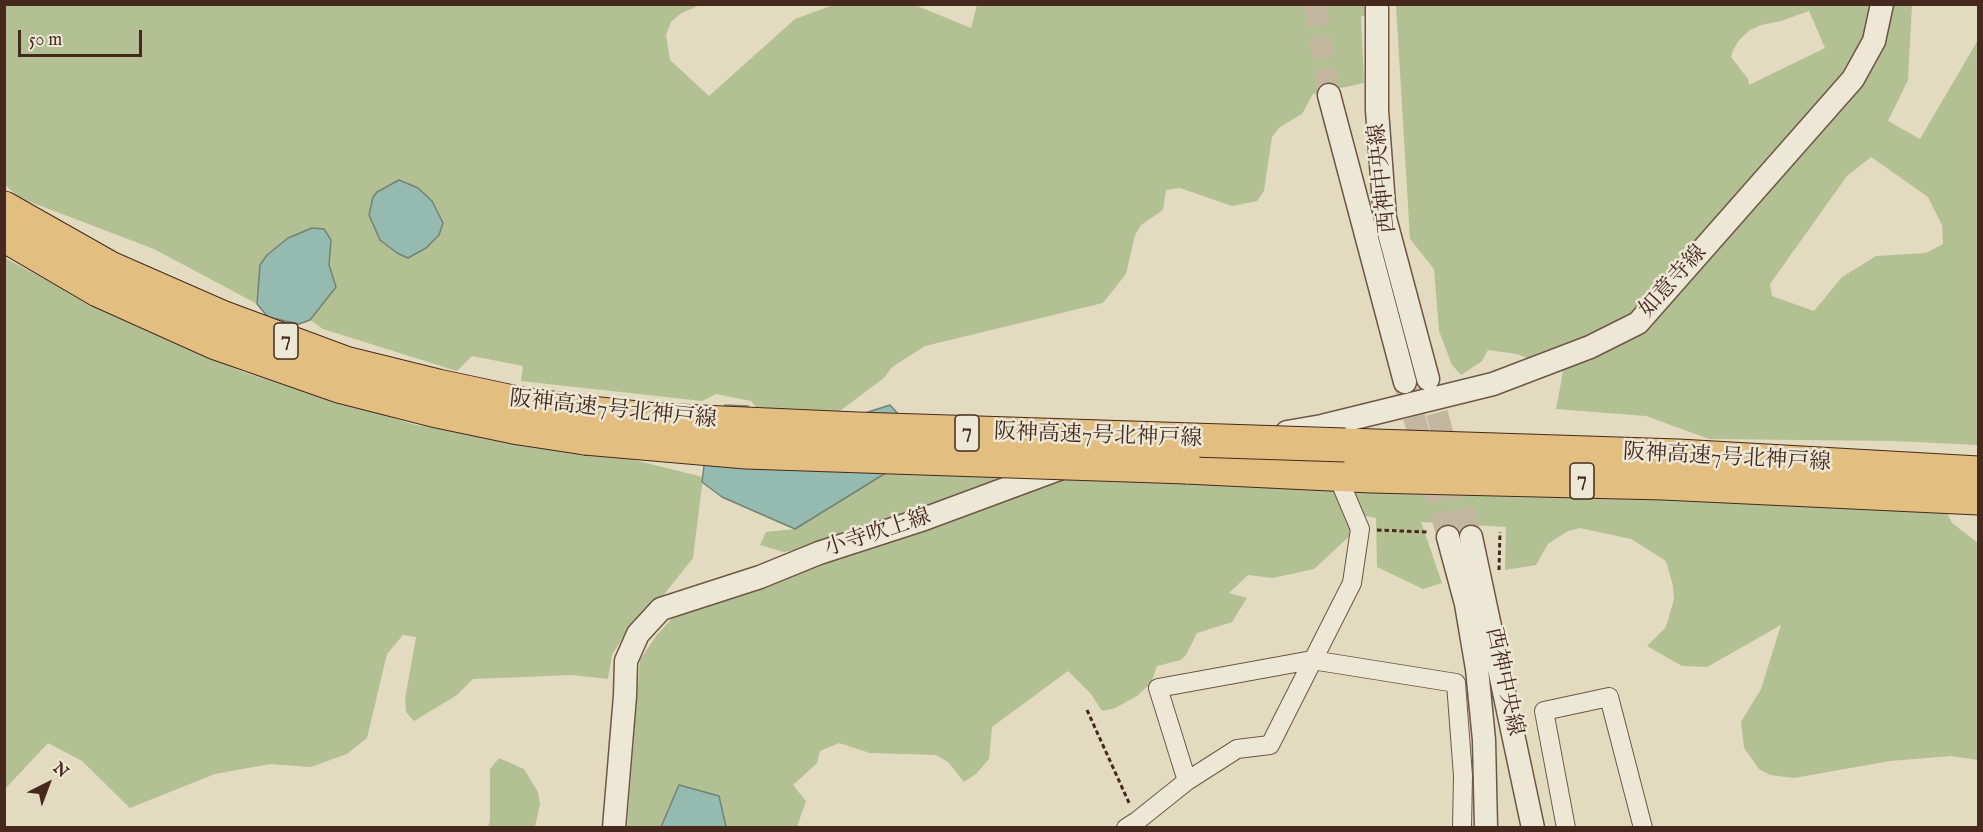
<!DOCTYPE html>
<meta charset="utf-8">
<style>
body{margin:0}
#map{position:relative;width:1983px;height:832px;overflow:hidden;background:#e3dbc0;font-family:"IM FELL English",serif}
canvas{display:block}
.frame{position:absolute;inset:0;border:6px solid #46291c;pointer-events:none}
.north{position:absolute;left:18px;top:754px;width:60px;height:60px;-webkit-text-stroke:4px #ede8d6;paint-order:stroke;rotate:42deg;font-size:16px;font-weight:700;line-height:24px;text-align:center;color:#46291c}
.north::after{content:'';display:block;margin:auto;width:21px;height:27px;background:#46291c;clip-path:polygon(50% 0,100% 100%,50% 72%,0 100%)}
.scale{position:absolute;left:18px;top:30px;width:124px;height:27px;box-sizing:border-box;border:3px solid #46291c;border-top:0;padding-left:8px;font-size:18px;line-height:21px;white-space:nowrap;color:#46291c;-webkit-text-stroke:4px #ede8d6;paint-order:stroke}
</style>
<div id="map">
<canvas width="1983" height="832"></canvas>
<div class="frame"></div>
<div class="north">N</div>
<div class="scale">50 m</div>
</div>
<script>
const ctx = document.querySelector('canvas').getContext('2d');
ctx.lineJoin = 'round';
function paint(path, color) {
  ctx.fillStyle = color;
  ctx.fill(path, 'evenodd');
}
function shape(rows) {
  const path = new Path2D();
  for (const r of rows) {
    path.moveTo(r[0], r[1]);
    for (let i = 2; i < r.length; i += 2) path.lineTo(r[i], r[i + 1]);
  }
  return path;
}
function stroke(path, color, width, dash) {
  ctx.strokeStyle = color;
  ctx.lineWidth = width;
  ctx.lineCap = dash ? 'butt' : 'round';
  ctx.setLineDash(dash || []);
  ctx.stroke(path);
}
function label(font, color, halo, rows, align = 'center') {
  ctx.font = font + ' "IM FELL English","Noto Serif JP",serif';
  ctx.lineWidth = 5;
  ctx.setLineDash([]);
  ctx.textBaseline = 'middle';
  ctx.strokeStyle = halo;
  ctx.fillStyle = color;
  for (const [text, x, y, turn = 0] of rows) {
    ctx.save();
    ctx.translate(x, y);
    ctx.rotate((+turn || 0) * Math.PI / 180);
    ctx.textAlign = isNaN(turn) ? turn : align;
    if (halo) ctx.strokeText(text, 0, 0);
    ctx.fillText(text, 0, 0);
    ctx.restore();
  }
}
const green = shape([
 [5,5,700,5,680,14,671,22,666,35,670,60,709,96,795,19,833,5,915,5,971,28,977,5,1387,5,1361,17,1364,83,1313,94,1302,114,1280,127,1272,137,1264,191,1257,201,1232,206,1180,188,1166,190,1163,210,1141,225,1135,235,1126,274,1103,303,925,346,892,367,884,378,837,413,759,410,751,401,716,394,702,401,521,381,523,366,472,356,457,371,323,329,310,320,336,287,329,265,331,240,260,265,257,304,154,249,20,198,5,185],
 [1396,5,1912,5,1908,80,1888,121,1920,139,1978,40,1978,445,1893,441,1709,439,1646,416,1556,409,1563,372,1517,354,1488,350,1482,361,1461,375,1452,365,1439,331,1434,269,1410,239],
 [1809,11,1825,48,1749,85,1748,79,1731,57,1733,50,1740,39,1750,30,1761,25,1781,21],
 [1871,157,1928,197,1942,225,1943,244,1926,253,1876,256,1842,277,1814,311,1772,296,1770,284,1847,176],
 [5,258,101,309,243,372,416,425,630,459,703,477,693,558,662,597,633,621,612,655,608,679,572,675,473,679,457,695,414,721,406,712,405,699,416,637,403,635,387,654,367,738,347,754,311,767,270,764,215,774,130,808,82,761,48,743,5,789],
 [886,473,1012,475,836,541,784,552,760,545,766,532,795,529],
 [1054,478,1408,487,1946,511,1952,523,1978,543,1978,760,1951,756,1890,761,1794,778,1770,775,1759,769,1744,748,1741,722,1761,689,1781,625,1707,667,1682,666,1647,646,1666,627,1674,599,1673,586,1666,561,1631,539,1580,528,1568,531,1548,544,1536,565,1505,570,1506,527,1421,522,1442,583,1423,589,1377,567,1376,518,1361,515,1352,534,1314,569,1273,578,1248,575,1229,593,1247,598,1232,622,1197,633,1186,655,1181,660,1157,666,1151,683,1137,696,1115,708,1102,711,1091,694,1068,671,992,727,989,759,976,774,964,782,948,762,936,755,870,753,839,743,820,751,817,763,793,785,806,801,797,827,726,827,719,796,679,785,661,827,627,828,640,660,656,636,675,615],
 [499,758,524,769,538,792,540,804,535,827,488,827,490,821,490,769]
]);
const water = shape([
 [399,180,418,188,432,201,443,223,439,235,426,248,408,258,397,253,380,240,369,215,373,197,377,192,399,180],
 [312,228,324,229,331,240,329,265,336,287,310,320,299,324,268,317,257,304,260,265,267,255,288,238,312,228],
 [725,405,748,406,761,424,831,424,890,405,928,447,795,529,722,497,702,482,704,466,725,405],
 [679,785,719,796,726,827,661,827,679,785]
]);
const tertiaryTunnel = shape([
 [1315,4,1329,95],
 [1428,381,1471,537],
 [1405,385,1448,537]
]);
const path = shape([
 [1377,530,1427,532,1428,534],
 [1499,570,1500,532],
 [1087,710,1130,805]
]);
const minor = shape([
 [1187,781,1158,688,1312,660,1456,683,1463,776,1462,828],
 [1126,828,1137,821,1187,781,1237,749,1270,745,1352,583,1360,529,1343,489],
 [1566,828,1544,711,1609,697,1643,828]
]);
const tertiary = shape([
 [1377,8,1377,110,1385,218,1428,379],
 [1329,95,1405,382],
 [1287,432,1322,426,1493,384,1590,347,1638,323,1853,79,1874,41,1882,4],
 [1448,537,1466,604,1477,669,1484,740,1486,828],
 [1471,537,1533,828],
 [614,828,625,696,626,661,638,634,661,609,760,577,819,553,924,519,1059,469]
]);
const motorway = shape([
 [4,208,110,268,224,318,345,363,438,386,522,404,590,413],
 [4,235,98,290,216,343,339,386,433,410,519,428,585,438],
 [1345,445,1678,456,1978,473],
 [1186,467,1371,476,1663,483,1978,498]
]);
const motorwayBridge = shape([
 [590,413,656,420,857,429,1345,445],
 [585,438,746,452,1186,467]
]);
const shields = [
 [286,341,24],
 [967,433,24],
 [1582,481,24]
];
const shieldNames = [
 ["7",286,341],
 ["7",967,433],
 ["7",1582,481]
];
const streetNames = [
 ["西神中央線",1384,178,-96],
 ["如意寺線",1674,282,-48],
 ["阪神高速7号北神戸線",613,411,6],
 ["阪神高速7号北神戸線",1098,437,2],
 ["阪神高速7号北神戸線",1727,459,3],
 ["小寺吹上線",878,534,-18],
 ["西神中央線",1503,682,78]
];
paint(green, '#b2c093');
paint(water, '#95bbb0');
stroke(water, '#758175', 1.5);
stroke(tertiaryTunnel, '#c4b79f', 22, [22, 11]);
stroke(minor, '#6d5645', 20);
stroke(tertiary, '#6d5645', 25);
stroke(motorway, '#46291c', 35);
stroke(path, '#46291c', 3, [4.5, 3]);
stroke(minor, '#ede8d6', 18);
stroke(tertiary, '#ede8d6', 22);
stroke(motorway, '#e2be80', 33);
stroke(motorwayBridge, '#46291c', 35, []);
stroke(motorwayBridge, '#e2be80', 33);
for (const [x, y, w] of shields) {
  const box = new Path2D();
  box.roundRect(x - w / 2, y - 18, w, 36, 4.5);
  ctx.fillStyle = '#ede8d6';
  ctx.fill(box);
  stroke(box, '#46291c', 1.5);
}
label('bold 21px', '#46291c', null, shieldNames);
label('22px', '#46291c', '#ede8d6', streetNames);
</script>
